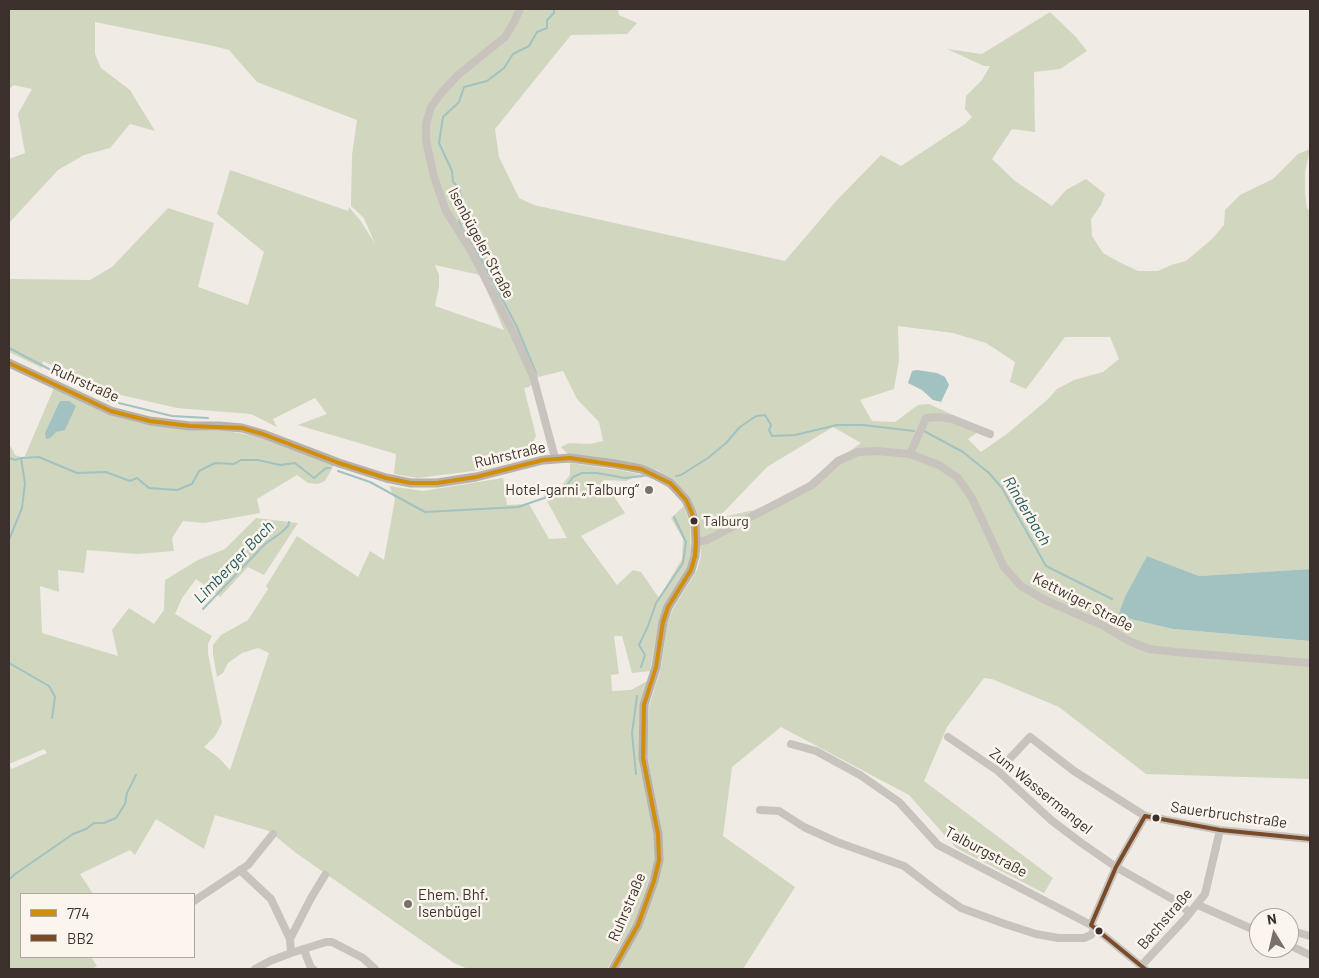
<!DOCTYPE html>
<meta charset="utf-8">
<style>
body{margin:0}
#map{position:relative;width:1319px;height:978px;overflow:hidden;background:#f0ebe5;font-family:Barlow,sans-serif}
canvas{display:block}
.frame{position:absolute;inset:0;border:10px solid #3b302b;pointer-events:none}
.legend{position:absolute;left:20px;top:893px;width:175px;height:65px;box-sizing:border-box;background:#fbf5ee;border:1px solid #aea6a0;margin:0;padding:6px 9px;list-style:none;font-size:15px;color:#3b302b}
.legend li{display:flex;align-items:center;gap:10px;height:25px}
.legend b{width:25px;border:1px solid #aea6a0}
.north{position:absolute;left:1249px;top:908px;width:50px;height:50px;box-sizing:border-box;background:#fbf5ee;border:1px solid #aea6a0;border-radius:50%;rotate:351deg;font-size:14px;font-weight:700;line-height:20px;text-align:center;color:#3b302b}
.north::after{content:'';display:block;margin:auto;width:18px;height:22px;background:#7a716c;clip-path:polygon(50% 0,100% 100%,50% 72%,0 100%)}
</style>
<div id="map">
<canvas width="1319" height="978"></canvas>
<div class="frame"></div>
<ul class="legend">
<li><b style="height:6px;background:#d18e09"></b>774</li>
<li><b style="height:6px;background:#7a4b2a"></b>BB2</li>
</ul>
<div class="north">N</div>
</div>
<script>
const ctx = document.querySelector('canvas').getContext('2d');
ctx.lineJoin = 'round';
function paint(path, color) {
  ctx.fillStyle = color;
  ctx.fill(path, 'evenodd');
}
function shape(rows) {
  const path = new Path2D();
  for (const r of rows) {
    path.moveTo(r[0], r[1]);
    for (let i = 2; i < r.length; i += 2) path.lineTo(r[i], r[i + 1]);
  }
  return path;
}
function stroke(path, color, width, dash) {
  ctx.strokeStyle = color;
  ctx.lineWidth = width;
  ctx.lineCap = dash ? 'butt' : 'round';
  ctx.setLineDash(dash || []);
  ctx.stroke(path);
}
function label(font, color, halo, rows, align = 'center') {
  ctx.font = font + ' Barlow,sans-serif';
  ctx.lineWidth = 5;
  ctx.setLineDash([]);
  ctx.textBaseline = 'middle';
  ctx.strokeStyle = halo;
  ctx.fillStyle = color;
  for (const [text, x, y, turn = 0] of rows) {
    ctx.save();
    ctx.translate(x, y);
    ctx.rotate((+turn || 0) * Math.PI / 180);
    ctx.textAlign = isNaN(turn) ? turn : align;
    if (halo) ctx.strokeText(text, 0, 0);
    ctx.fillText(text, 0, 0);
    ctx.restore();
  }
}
const green = shape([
 [9,9,618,9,619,15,637,23,627,34,571,35,495,129,499,157,519,198,534,205,785,261,837,200,881,155,901,166,965,124,972,117,965,109,966,96,982,80,990,66,984,66,947,49,982,54,1050,12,1076,37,1087,51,1060,69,1034,72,1035,132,1012,129,992,159,1015,181,1052,206,1066,190,1086,179,1105,194,1101,205,1091,219,1092,236,1103,253,1119,262,1138,271,1158,271,1171,265,1186,261,1212,239,1224,225,1225,210,1240,195,1273,179,1298,154,1310,149,1305,172,1305,193,1307,208,1310,212,1310,569,1199,576,1147,556,1118,616,1173,629,1310,641,1310,779,1146,774,1059,707,992,679,984,678,947,727,924,781,1053,878,1044,893,956,848,909,795,781,727,732,767,723,836,795,887,743,969,617,969,663,856,661,826,647,754,649,707,661,667,667,624,673,609,697,570,701,556,698,523,677,484,657,470,642,466,569,455,561,447,569,443,590,444,603,441,599,422,577,399,563,371,538,377,529,387,524,388,536,436,525,457,481,470,418,478,394,474,396,454,298,425,327,414,315,398,273,419,277,427,251,414,177,408,121,395,112,395,43,361,42,368,9,352,9,279,90,280,112,267,168,208,214,223,198,287,248,305,264,252,217,214,230,170,348,211,349,207,360,220,375,244,364,218,351,206,352,155,357,120,257,82,229,50,209,45,95,22,95,54,101,68,130,90,155,131,130,124,110,148,84,155,58,170,9,223,9,159,25,153,18,114,32,89,14,85,9,89],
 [435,265,480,275,504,330,435,306,439,286,439,275],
 [898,326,953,333,986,343,1015,362,1010,382,1026,389,1065,337,1110,337,1119,359,1103,372,1074,380,1057,389,1047,400,1008,433,981,452,968,439,981,430,962,419,929,404,918,405,895,422,872,421,860,400,894,389,899,360],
 [833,427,861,443,818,474,799,490,754,510,718,518,767,467],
 [54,388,105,413,139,423,187,430,227,431,255,436,334,465,325,481,318,484,308,483,297,475,257,499,260,513,204,523,183,521,172,538,174,551,137,554,87,550,84,573,58,570,59,592,40,586,42,633,118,656,112,630,129,608,154,624,164,610,165,580,198,560,225,549,256,518,298,523,264,575,248,567,220,597,196,579,182,598,175,614,212,636,208,644,208,654,222,723,215,736,204,747,219,758,230,770,269,653,258,648,242,653,228,663,223,673,217,677,213,654,213,645,221,635,248,620,268,589,266,586,297,536,358,577,370,551,384,560,395,499,389,486,423,491,503,478,507,505,529,504,549,539,567,538,544,495,559,489,570,475,570,463,619,470,652,477,635,477,626,481,603,480,625,513,581,536,617,585,633,570,641,572,659,598,682,559,683,539,671,518,684,506,690,524,691,554,688,567,659,620,650,671,632,673,622,636,614,636,619,674,611,675,612,691,631,690,647,681,641,703,639,724,640,767,651,809,655,836,654,866,634,923,607,969,468,969,454,963,296,853,269,831,215,815,204,849,156,819,135,855,130,850,80,874,93,894,21,894,21,957,91,957,97,966,92,969,9,969,9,765,12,769,47,753,44,749,9,764,9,446,11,447,15,455,24,458]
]);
const water = shape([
 [917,370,937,373,945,377,949,385,941,402,933,400,922,390,908,383,912,371],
 [60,401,69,401,76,406,65,430,56,432,50,438,46,439,45,433],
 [1147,556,1199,576,1310,569,1310,641,1173,629,1118,616,1125,597]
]);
const stream = shape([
 [9,348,110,401],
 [536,373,517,327,481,259,462,229,459,221,464,212,459,188,453,182,452,171,439,143,443,117,459,102,464,87,487,81,504,68,513,54,529,46,537,32,547,28,547,20,554,13,554,9],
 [119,403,172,416,208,418],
 [924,431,963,452,989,473,1002,488,1046,566,1112,599],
 [9,458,15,460,21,458,39,457,77,473,106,472,130,481,137,478,149,488,177,490,192,484,199,471,215,463,234,464,241,460,258,460,280,465,295,463,314,478,326,468,330,468],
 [338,471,370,482,425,512,518,507,556,494,565,488,573,477,582,473,597,473,625,478,643,476],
 [676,476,681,475,708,458,726,443,740,427,756,416,765,415,771,425,769,430,772,436,795,435,837,425,863,425,914,431],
 [9,540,22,508,25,483,21,458],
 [203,609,265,544,282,532,288,526,289,522],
 [9,663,49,686,55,697,52,718],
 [641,667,645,655,639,645,648,626,656,603,683,563,686,542,674,517],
 [636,774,632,733,637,696],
 [9,880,15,874,73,834,86,829,94,823,104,823,116,818,125,804,127,793,136,775]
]);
const minor = shape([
 [520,9,514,22,505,37,458,75,442,92,431,107,426,124,426,140,434,177,446,211,470,249,513,332,533,376,555,458],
 [910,454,926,418,939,417,952,419,990,434],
 [696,542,707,540,812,485,838,461,858,452,876,451,910,454,939,465,958,478,972,498,1004,567,1021,586,1045,600,1102,625,1129,641,1149,649,1176,652,1310,663],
 [948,737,998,771,1051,820,1080,842,1116,867,1176,901,1190,913],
 [791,744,816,751,860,775,899,802,938,845,1091,925,1145,969],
 [998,771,1030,737,1074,771,1145,816,1220,830,1310,839],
 [760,810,779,811,804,827,837,842,904,866,938,892,961,908,1005,924,1036,934,1058,938,1084,938,1091,935,1095,928],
 [240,870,271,899,290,939,291,953],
 [194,901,248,865,273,834],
 [1198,905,1259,932],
 [1091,925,1116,867,1145,816],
 [1289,930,1310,936],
 [290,939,311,898,325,875],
 [1289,945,1310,955],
 [304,950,311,968,313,969],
 [1141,966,1185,919,1205,894,1220,830],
 [255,969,270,961,291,953,326,942,332,942,363,958,375,969]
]);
const major = shape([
 [9,363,111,411,150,421,190,426,219,426,242,428,263,434,339,463,386,478,411,483,437,483,476,477,543,460,570,458,615,464,641,469,655,475,670,483,676,489,686,500,691,511,695,523,696,542,695,556,691,570,668,607,663,622,656,667,644,705,643,758,658,834,659,860,654,881,638,925,613,969]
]);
const bus1 = shape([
 [9,363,111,411,150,421,190,426,242,428,263,434,339,463,386,478,411,483,437,483,476,477,543,460,570,458,641,469,670,483,676,489,686,500,691,511,695,523,696,542,695,556,691,570,668,607,663,622,656,667,644,705,643,758,658,834,659,860,654,881,638,925,613,969]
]);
const bus2 = shape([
 [1145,969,1091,925,1116,867,1145,816,1220,830,1310,839]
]);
const markers = [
 [649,490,5,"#7a716c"],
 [694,521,4.5,"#3b302b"],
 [1156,818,4.5,"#3b302b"],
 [408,904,5,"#7a716c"],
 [1099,931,4.5,"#3b302b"]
];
const busNames = [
 ["Talburg",703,521]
];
const streetNames = [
 ["Isenbügeler Straße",481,243,62],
 ["Ruhrstraße",85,383,24],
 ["Ruhrstraße",510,455,-13],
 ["Kettwiger Straße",1083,602,27],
 ["Zum Wassermangel",1041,791,39],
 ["Sauerbruchstraße",1229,815,8],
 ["Talburgstraße",986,852,28],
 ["Ruhrstraße",627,907,-67],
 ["Bachstraße",1165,919,-49]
];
const poiNames = [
 ["Hotel-garni „Talburg“",639,490],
 ["Ehem. Bhf.",418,895,"left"],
 ["Isenbügel",418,912,"left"]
];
const waterNames = [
 ["Rinderbach",1027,511,59],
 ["Limberger Bach",234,562,-46]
];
paint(green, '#d1d6bf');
paint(water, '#a1c2c1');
stroke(stream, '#a1c2c1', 2);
stroke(minor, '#c9c3be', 8);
stroke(major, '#b8b1ad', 9);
stroke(bus1, '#d18e09', 4);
stroke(bus2, '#7a4b2a', 4);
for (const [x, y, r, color] of markers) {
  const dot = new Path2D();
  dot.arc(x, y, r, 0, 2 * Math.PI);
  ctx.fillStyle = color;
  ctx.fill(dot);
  stroke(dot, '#fbf5ee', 2);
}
label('14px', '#3b302b', '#fbf5ee', busNames, 'left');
label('15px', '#3b302b', '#fbf5ee', streetNames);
label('15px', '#3b302b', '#fbf5ee', poiNames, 'right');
label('italic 16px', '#1f5a5e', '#fbf5ee', waterNames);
</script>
